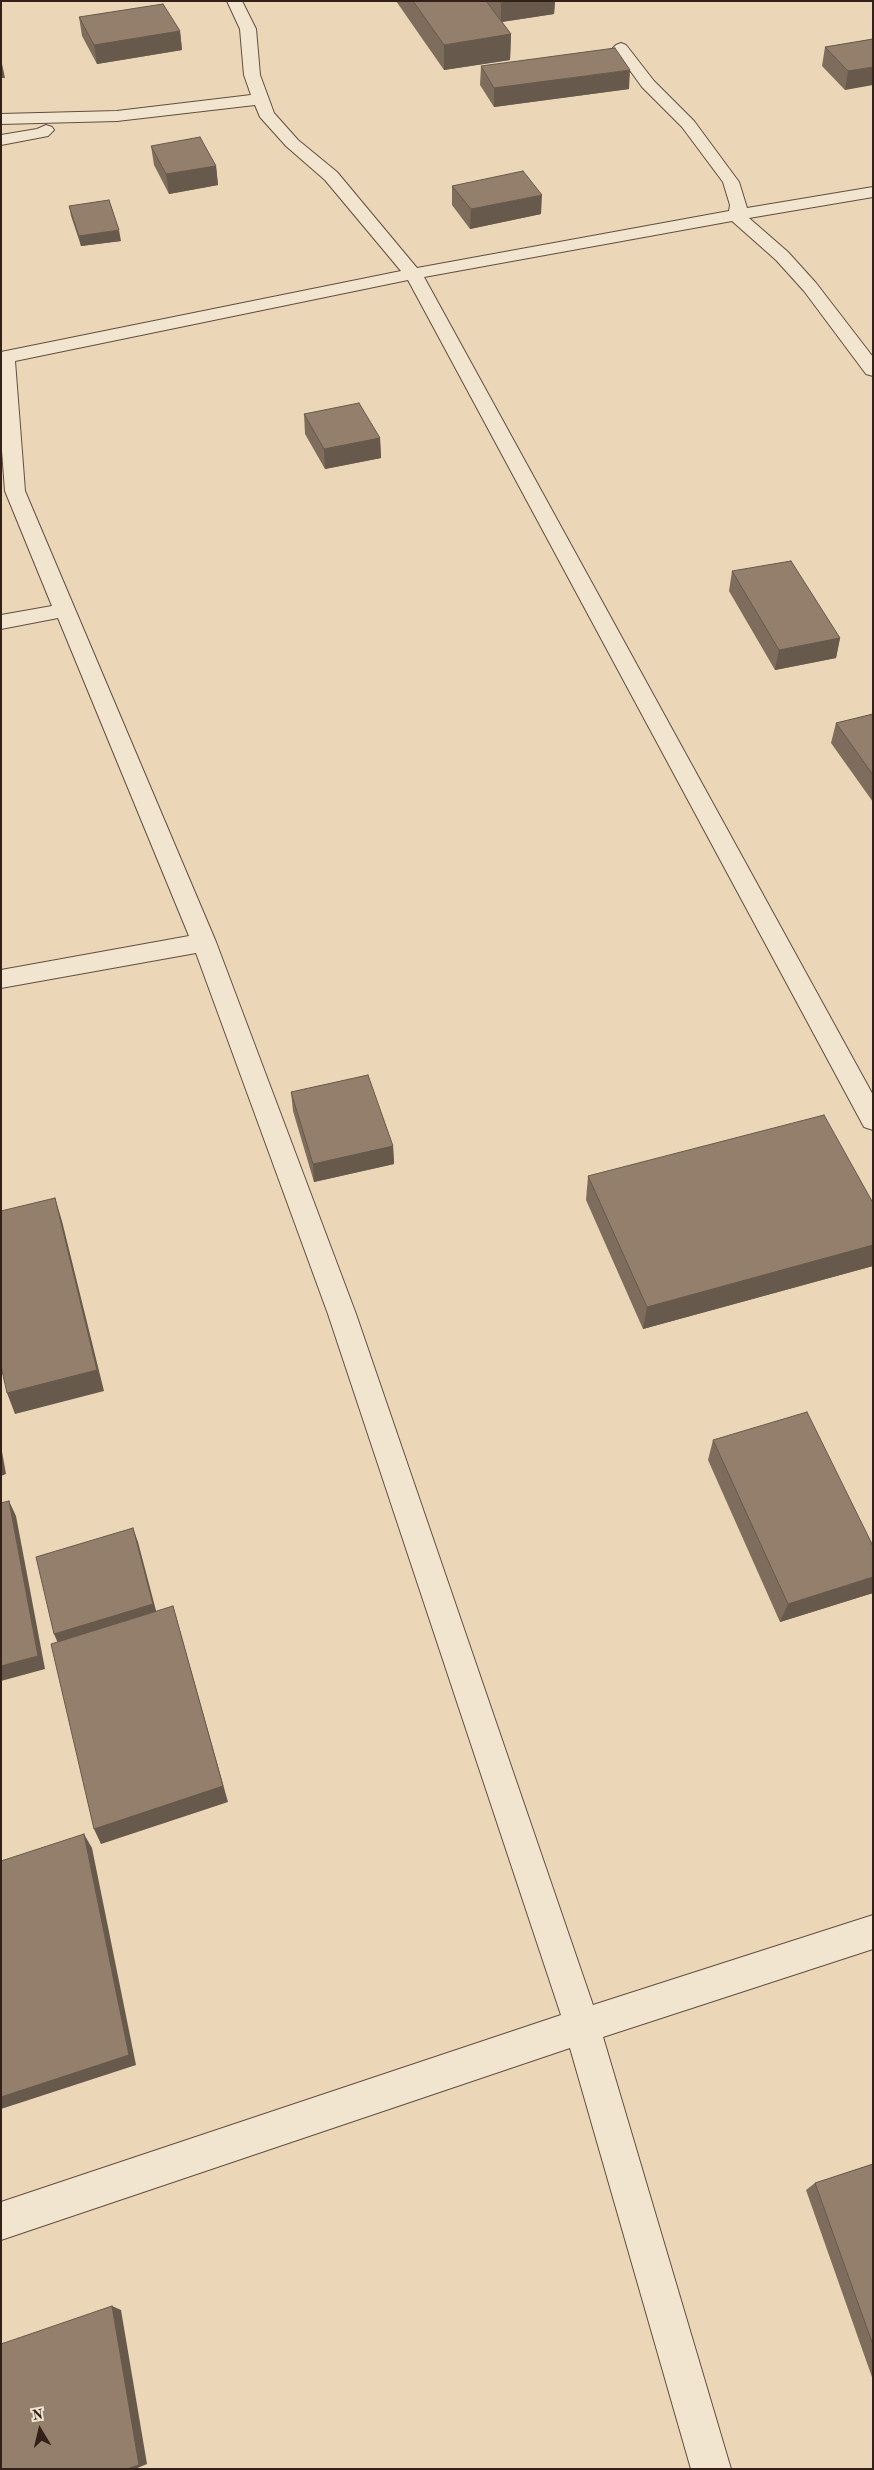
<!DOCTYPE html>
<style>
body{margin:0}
#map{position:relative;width:874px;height:2470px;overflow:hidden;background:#ebd7b7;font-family:"Old Standard TT",serif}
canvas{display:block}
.frame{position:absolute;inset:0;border:2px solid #332018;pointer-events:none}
.north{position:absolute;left:15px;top:2405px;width:50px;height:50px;-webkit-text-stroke:4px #f2e5d0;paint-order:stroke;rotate:351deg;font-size:14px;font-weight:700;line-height:20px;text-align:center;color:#332018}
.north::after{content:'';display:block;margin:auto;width:18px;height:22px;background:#332018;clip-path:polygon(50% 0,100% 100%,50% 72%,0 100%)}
</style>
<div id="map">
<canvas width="874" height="2470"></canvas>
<div class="frame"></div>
<div class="north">N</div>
</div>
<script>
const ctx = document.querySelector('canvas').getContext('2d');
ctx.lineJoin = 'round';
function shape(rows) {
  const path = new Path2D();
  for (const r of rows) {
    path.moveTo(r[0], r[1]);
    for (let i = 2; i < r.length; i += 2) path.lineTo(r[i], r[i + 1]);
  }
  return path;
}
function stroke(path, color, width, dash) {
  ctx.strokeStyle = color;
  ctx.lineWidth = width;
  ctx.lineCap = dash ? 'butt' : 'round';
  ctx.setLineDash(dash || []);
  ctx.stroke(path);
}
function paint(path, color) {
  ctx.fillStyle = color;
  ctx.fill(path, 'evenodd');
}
const minor = shape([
 [227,1,242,1,256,29,260,75,274,113,298,140,337,172,417,268,729,211,730,205,723,182,682,127,642,87,616,51,613,48,616,45,621,43,626,45,654,81,694,121,739,182,747,208,873,187,873,197,749,218,788,252,816,283,873,357,873,376,866,374,804,291,776,260,732,221,424,277,873,1095,873,1130,864,1127,408,280,15,361,25,491,216,942,356,1314,593,2005,873,1915,873,1949,603,2037,731,2469,691,2469,570,2048,1,2240,1,2202,561,2015,328,1314,196,953,1,988,1,970,189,936,58,618,1,629,1,615,52,606,5,491,1,437,1,352,401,271,325,180,286,146,260,117,255,105,117,121,1,124,1,114,117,111,251,95,244,75,240,29,227,1],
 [46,125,52,127,54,130,48,136,1,145,1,135,37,129,46,125]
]);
const wall = shape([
 [396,1,555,1,554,14,502,22,511,34,510,60,444,70],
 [79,17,180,31,182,50,97,64,82,36],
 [873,39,845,90,822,66,825,47],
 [481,66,629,89,494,107,480,85],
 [151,146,216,166,218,185,169,194,154,165],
 [452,186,541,214,470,229,452,205],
 [69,206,121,241,81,246,71,216],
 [304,414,380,438,381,458,325,469,305,434],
 [732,571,840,638,836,658,775,670,729,591],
 [873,714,873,802,831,743,836,723],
 [291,1092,393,1146,394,1164,314,1182,293,1111],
 [588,1176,873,1203,873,1266,643,1329,586,1200],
 [713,1440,873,1546,873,1593,780,1622,708,1460],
 [873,2164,873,2380,806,2190,815,2183]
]);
const shadedWall = shape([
 [515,1,555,1,554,14,501,22,501,3],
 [180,31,182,50,97,64,94,45],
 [511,34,510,60,444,70,444,45],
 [1,59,5,78,1,78],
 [873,67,873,85,845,90,848,71],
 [630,70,629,89,494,107,494,88],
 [216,166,218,185,169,194,166,174],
 [542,195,541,214,470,229,471,209],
 [119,230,121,241,81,246,79,236],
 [380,438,381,458,325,469,324,449],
 [840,638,836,658,775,670,779,650],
 [393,1146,394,1164,314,1182,313,1164],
 [55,1198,62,1221,104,1391,15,1414,7,1393],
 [873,1245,873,1266,643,1329,647,1307],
 [1,1446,6,1474,1,1476],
 [9,1501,16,1516,45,1669,1,1681,1,1666],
 [133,1528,138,1542,158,1618,60,1648,54,1634],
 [873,1577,873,1593,780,1622,788,1604],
 [173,1606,228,1802,101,1844,94,1829],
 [84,1834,92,1848,136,2065,1,2109,1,2097],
 [112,2306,121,2310,147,2464,135,2469,127,2469]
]);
const building = shape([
 [413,1,486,1,511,34,444,45,413,1],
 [500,1,515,1,501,3,500,1],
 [163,4,180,31,94,45,79,17,163,4],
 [873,39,873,67,848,71,825,47,873,39],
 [615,48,630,70,494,88,481,66,615,48],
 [200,137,216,166,166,174,151,146,200,137],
 [523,171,542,195,471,209,452,186,523,171],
 [109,200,119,230,79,236,69,206,109,200],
 [359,403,380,438,324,449,304,414,359,403],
 [791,561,840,638,779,650,732,571,791,561],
 [873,714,873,775,836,723,873,714],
 [368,1075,393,1146,313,1164,291,1092,368,1075],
 [824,1115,873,1203,873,1245,647,1307,588,1176,824,1115],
 [55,1198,97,1370,7,1393,1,1366,1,1211,55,1198],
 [807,1412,873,1546,873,1577,788,1604,713,1440,807,1412],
 [9,1501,38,1656,1,1666,1,1503,9,1501],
 [133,1528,153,1604,54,1634,36,1557,133,1528],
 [173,1606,223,1786,94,1829,51,1644,173,1606],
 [84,1834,129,2055,1,2097,1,1861,84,1834],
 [873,2164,873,2345,815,2183,873,2164],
 [112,2306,139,2465,127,2469,1,2469,1,2344,112,2306]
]);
stroke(minor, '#614e40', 2);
paint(minor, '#f2e5d0');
paint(wall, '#7e6d5c');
paint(shadedWall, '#67594b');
paint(building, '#937f6b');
stroke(building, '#67594b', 1);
</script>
